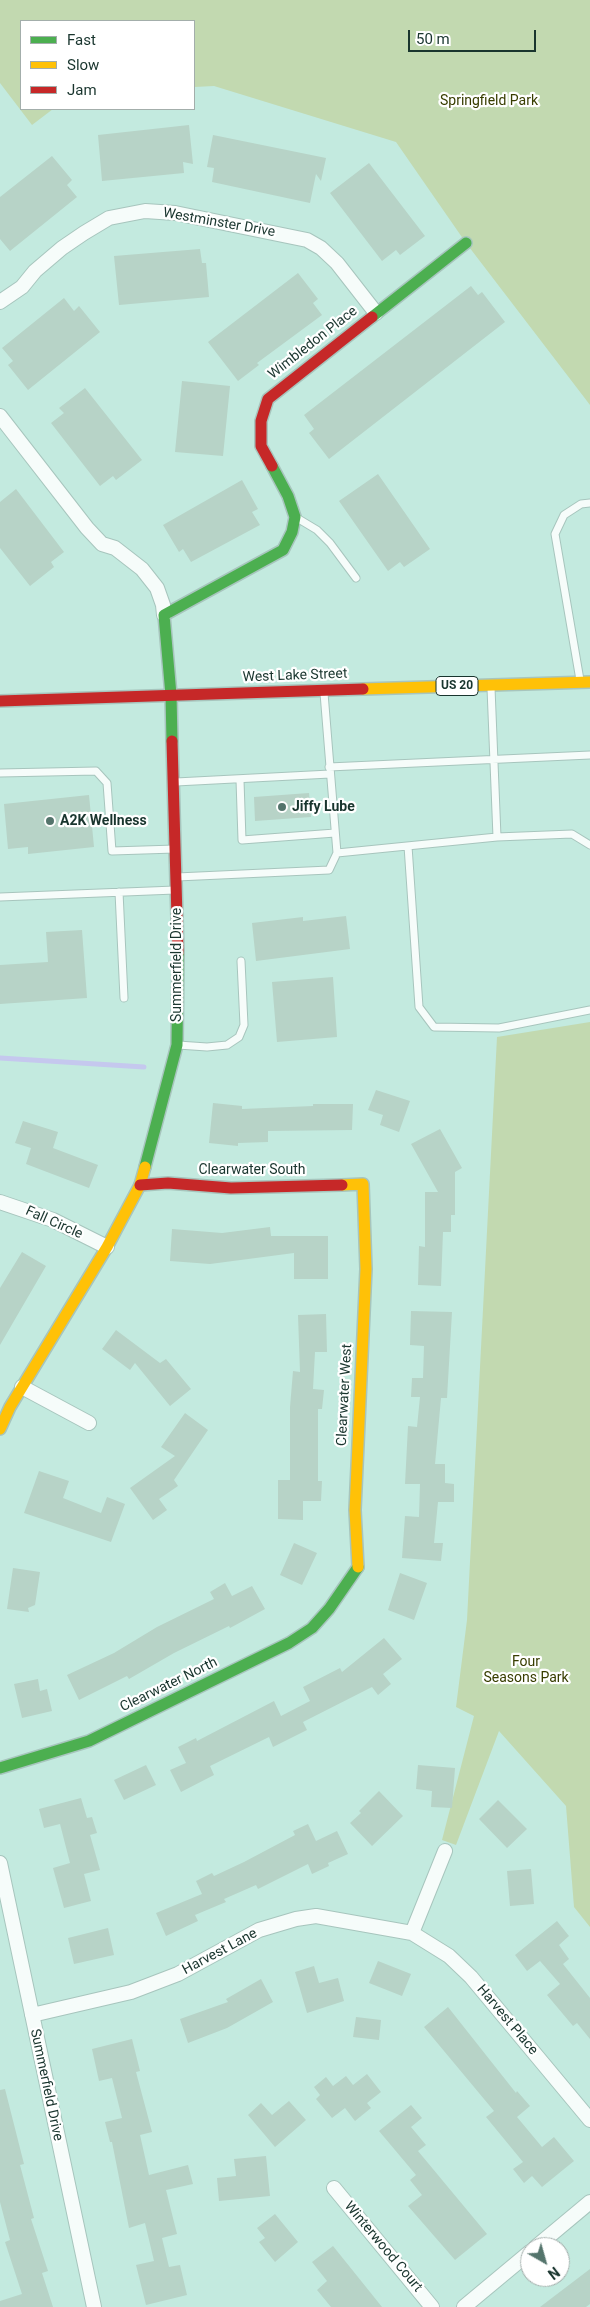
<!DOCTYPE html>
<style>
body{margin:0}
#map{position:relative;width:590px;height:2307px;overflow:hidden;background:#c3eadf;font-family:Roboto,sans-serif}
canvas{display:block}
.legend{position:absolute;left:20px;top:20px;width:175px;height:90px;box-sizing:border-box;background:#fff;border:1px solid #a3aeab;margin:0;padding:6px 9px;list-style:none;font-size:15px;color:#19352e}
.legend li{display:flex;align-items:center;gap:10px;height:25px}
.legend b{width:25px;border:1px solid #a3aeab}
.north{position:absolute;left:520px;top:2237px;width:50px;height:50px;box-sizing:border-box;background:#fff;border:1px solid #a3aeab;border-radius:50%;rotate:142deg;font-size:14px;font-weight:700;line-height:20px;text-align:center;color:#19352e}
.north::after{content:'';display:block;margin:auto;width:18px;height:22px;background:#54746c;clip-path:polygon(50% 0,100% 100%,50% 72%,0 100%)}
.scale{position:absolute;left:408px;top:30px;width:128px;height:22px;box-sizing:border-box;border:2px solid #19352e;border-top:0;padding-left:6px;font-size:15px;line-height:18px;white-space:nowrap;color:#19352e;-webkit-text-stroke:4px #fff;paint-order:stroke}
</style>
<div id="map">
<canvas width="590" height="2307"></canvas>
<ul class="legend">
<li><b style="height:6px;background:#4caf50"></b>Fast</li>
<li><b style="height:6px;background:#ffc107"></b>Slow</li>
<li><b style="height:6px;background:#c62828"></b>Jam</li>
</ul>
<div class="north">N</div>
<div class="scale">50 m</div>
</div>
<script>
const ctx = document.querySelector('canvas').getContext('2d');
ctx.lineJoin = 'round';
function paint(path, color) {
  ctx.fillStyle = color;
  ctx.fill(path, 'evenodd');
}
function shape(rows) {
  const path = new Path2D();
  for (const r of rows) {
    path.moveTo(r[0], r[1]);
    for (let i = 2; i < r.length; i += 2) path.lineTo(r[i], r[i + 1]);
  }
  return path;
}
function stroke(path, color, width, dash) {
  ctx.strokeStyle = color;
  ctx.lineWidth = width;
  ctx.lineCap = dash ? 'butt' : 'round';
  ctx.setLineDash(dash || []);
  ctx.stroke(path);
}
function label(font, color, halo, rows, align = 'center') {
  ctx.font = font + ' Roboto,sans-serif';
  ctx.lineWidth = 4.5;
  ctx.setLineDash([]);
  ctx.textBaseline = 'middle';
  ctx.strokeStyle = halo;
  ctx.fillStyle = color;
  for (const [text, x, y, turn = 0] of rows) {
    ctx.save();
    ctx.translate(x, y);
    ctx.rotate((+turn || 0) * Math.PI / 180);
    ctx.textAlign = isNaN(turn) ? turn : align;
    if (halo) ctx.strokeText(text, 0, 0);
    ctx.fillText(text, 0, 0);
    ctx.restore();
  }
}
const green = shape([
 [0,0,590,0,590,405,466,243,396,142,214,86,194,87,194,21,21,21,21,109,53,109,32,125,0,83],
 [590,1022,590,1927,574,1907,566,1806,499,1731,456,1845,442,1840,474,1716,456,1707,467,1620,497,1037]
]);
const stream = shape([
 [0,1058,144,1067]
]);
const building = shape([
 [189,125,193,164,183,162,184,173,102,181,98,135],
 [213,135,326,158,321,181,316,174,310,203,212,182,214,168,207,167],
 [52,156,72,180,67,185,77,197,10,251,0,239,0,197],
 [369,163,425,236,400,255,396,250,382,261,330,193],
 [200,249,202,263,206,263,209,297,119,305,114,256],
 [298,273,318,299,313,303,322,315,257,363,259,365,238,381,208,342],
 [471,286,478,295,482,292,505,322,329,459,309,433,314,429,304,415],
 [64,298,74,311,79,306,100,332,28,390,8,365,13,361,2,348],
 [182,381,230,386,223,456,175,452],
 [85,388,142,460,116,480,113,476,100,486,51,423,64,413,59,408],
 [378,474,430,549,404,567,400,562,388,571,339,501],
 [242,480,258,509,252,512,260,525,191,562,183,549,179,552,163,525],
 [16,489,64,552,51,562,54,567,30,586,0,548,0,502],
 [309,793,311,817,255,821,254,797],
 [89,795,94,847,28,854,28,847,8,849,4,804],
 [346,916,350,949,256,961,252,923,303,917,303,921],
 [82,930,87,998,0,1004,0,965,48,962,46,932],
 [333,977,337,1037,277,1042,272,982],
 [376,1090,410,1101,399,1132,380,1125,383,1115,368,1110],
 [213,1103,242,1106,242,1109,313,1106,313,1104,353,1104,352,1130,268,1131,268,1142,238,1143,238,1146,209,1143],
 [23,1121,58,1132,53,1148,98,1165,89,1188,26,1164,31,1148,15,1143],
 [440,1129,462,1168,455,1172,455,1215,451,1215,451,1232,443,1232,441,1286,418,1285,419,1246,425,1247,425,1192,438,1192,411,1144],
 [270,1227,271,1236,328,1236,328,1279,294,1279,294,1253,210,1264,170,1261,172,1229,222,1233],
 [22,1252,46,1266,0,1345,0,1288],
 [411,1311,452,1312,447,1398,441,1398,435,1464,445,1464,445,1483,454,1484,454,1502,438,1502,434,1543,443,1543,441,1561,402,1558,405,1516,419,1517,420,1484,405,1484,408,1426,417,1427,420,1397,411,1397,412,1378,423,1378,424,1346,410,1345],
 [326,1314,327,1352,315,1352,313,1389,324,1390,322,1409,318,1409,318,1481,322,1481,321,1501,303,1501,303,1520,278,1519,278,1480,290,1480,290,1407,293,1371,300,1372,298,1315],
 [116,1330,160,1363,166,1359,191,1389,170,1406,135,1363,130,1370,102,1349],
 [185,1413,208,1430,174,1480,178,1486,159,1499,167,1510,153,1520,130,1488,175,1456,161,1447],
 [39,1471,69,1481,63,1498,101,1513,107,1497,125,1504,111,1542,24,1513],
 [294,1543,317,1553,302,1585,280,1575],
 [13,1568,40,1572,35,1605,28,1608,29,1612,7,1609],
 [400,1573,427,1583,414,1620,388,1610],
 [225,1583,232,1596,252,1586,265,1609,230,1628,229,1626,174,1653,129,1679,127,1676,79,1700,67,1675,114,1653,157,1627,214,1599,210,1592],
 [384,1638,402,1659,383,1674,391,1684,378,1695,372,1687,303,1722,307,1730,273,1747,269,1737,210,1766,214,1775,181,1792,170,1770,186,1763,178,1747,196,1738,197,1741,274,1701,281,1716,310,1701,303,1687,340,1668,342,1672],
 [38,1679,40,1691,47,1689,52,1711,22,1718,14,1684],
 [146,1765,156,1785,124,1800,114,1780],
 [418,1765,455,1768,452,1808,431,1807,432,1791,416,1789],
 [379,1791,403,1816,372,1846,350,1823,361,1813,359,1811],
 [81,1798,87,1818,92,1817,97,1833,90,1835,100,1870,84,1874,91,1901,64,1908,53,1868,70,1863,60,1824,44,1828,39,1809],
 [498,1800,527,1829,507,1848,479,1819],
 [308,1824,316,1841,337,1831,348,1854,328,1863,329,1866,312,1874,308,1864,258,1889,256,1885,224,1899,226,1902,195,1915,198,1921,166,1936,156,1913,202,1894,196,1881,212,1873,214,1876,244,1862,295,1835,293,1831],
 [531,1869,534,1904,510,1906,507,1871],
 [557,1921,569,1936,559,1945,569,1959,563,1964,590,1998,590,2039,577,2023,573,2026,547,1995,560,1984,540,1961,527,1971,515,1955],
 [108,1928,114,1955,74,1964,68,1938],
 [378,1961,411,1974,402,1996,369,1983],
 [314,1966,319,1983,338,1978,344,2001,307,2013,295,1972],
 [261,1979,273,2002,227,2028,188,2043,180,2019,228,2002,226,1999],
 [448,2007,516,2093,517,2091,530,2106,517,2117,542,2147,554,2137,574,2161,542,2187,532,2176,524,2183,513,2169,523,2162,486,2117,494,2111,424,2027],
 [356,2017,381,2020,379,2040,353,2037],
 [132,2039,140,2071,136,2072,152,2132,140,2135,149,2175,188,2165,193,2184,166,2190,177,2234,162,2238,169,2267,180,2265,187,2295,146,2305,136,2265,154,2261,145,2223,129,2228,112,2142,110,2142,105,2122,122,2118,112,2078,99,2081,92,2049],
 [367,2074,381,2092,367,2103,371,2108,355,2121,345,2108,332,2118,316,2099,320,2095,314,2087,326,2077,333,2086,346,2076,353,2085],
 [5,2089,24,2164,20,2165,34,2218,31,2219,48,2271,42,2273,53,2307,0,2307,0,2301,22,2294,5,2242,10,2240,0,2202,0,2090],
 [289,2101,306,2120,275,2147,248,2115,261,2103,272,2115],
 [411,2105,422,2118,411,2127,426,2145,418,2151,487,2234,455,2260,408,2206,422,2195,410,2180,416,2175,379,2131],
 [266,2156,270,2196,219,2201,217,2178,236,2176,234,2159],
 [275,2214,298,2242,275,2262,259,2242,265,2238,257,2228],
 [333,2246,370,2292,382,2307,331,2307,317,2290,327,2281,312,2262],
 [590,2269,590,2304,586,2307,540,2307]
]);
const lane = shape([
 [297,518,317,530,330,543,356,578],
 [580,680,555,534,564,515,581,504,590,503],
 [491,688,497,837,572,834,590,845],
 [324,693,337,853,497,837],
 [329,767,590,755],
 [0,773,96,771,107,783,112,851,175,849],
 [240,780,242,840,335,833],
 [176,782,330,774],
 [408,846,419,1007,434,1027,499,1028,590,1010],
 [177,877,329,870,337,853],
 [119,892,124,998],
 [0,897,175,890],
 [178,1045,207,1047,227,1045,239,1037,244,1025,241,961]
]);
const street = shape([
 [0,302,22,287,35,271,62,248,84,233,109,218,145,211,175,213,307,240,321,248,337,263,376,313],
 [0,416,87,528,102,544,115,548,142,569,157,588,163,605,164,615],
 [0,1202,53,1220,107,1247],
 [22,1387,89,1423],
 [0,1863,94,2307],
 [412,1933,445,1851],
 [32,2015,131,1992,178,1974,259,1930,296,1919,316,1916,412,1933,449,1956,471,1977,590,2120],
 [334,2188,432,2307],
 [536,2247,590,2202],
 [464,2307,530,2252]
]);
const fast = shape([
 [372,317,466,243],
 [172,741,171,695,164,615,283,550,292,532,295,517,288,496,272,466],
 [145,1167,177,1045,178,953],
 [0,1768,89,1741,289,1643,312,1628,329,1609,358,1567]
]);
const slow = shape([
 [363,689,590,682],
 [342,1185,363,1184,366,1269,355,1510,358,1567],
 [0,1429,10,1407,107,1247,140,1185,145,1167]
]);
const jam = shape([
 [272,466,261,446,261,421,268,399,372,317],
 [0,701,363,689],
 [172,741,178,953],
 [140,1185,168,1183,231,1188,342,1185]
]);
const markers = [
 [282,807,5,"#54746c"],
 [50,821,5,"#54746c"]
];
const shields = [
 [457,686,42]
];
const shieldNames = [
 ["US 20",457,686]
];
const parkNames = [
 ["Springfield Park",489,101],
 ["Four",526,1662],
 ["Seasons Park",526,1678]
];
const streetNames = [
 ["Westminster Drive",219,223,10],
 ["Wimbledon Place",313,343,-38],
 ["West Lake Street",295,676,-2],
 ["Summerfield Drive",177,965,-90],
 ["Clearwater South",252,1170],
 ["Fall Circle",54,1223,24],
 ["Clearwater West",345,1395,-87],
 ["Clearwater North",169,1685,-26],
 ["Harvest Lane",220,1952,-28],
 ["Harvest Place",507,2020,50],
 ["Summerfield Drive",46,2085,78],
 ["Winterwood Court",383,2247,50]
];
const poiNames = [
 ["Jiffy Lube",292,807],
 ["A2K Wellness",60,821]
];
paint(green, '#c2d9b0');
stroke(stream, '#c5c8ee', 5);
paint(building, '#b7d3c7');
stroke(lane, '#a7c5bd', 9);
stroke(street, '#a7c5bd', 16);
stroke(fast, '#a7c5bd', 14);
stroke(slow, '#a7c5bd', 14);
stroke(jam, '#a7c5bd', 14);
stroke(lane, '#f6fcfa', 7);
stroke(street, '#f6fcfa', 14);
stroke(fast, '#4caf50', 11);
stroke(slow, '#ffc107', 11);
stroke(jam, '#c62828', 11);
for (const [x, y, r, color] of markers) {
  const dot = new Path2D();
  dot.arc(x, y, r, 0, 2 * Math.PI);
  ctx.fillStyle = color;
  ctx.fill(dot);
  stroke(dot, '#fff', 2);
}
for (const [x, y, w] of shields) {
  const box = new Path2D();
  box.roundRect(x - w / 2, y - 9.5, w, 19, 4);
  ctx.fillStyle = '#fff';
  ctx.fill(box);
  stroke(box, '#19352e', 1);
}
label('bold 12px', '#19352e', null, shieldNames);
label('14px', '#383d00', '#fff', parkNames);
label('14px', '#19352e', '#fff', streetNames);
label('bold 14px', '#19352e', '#fff', poiNames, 'left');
</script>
